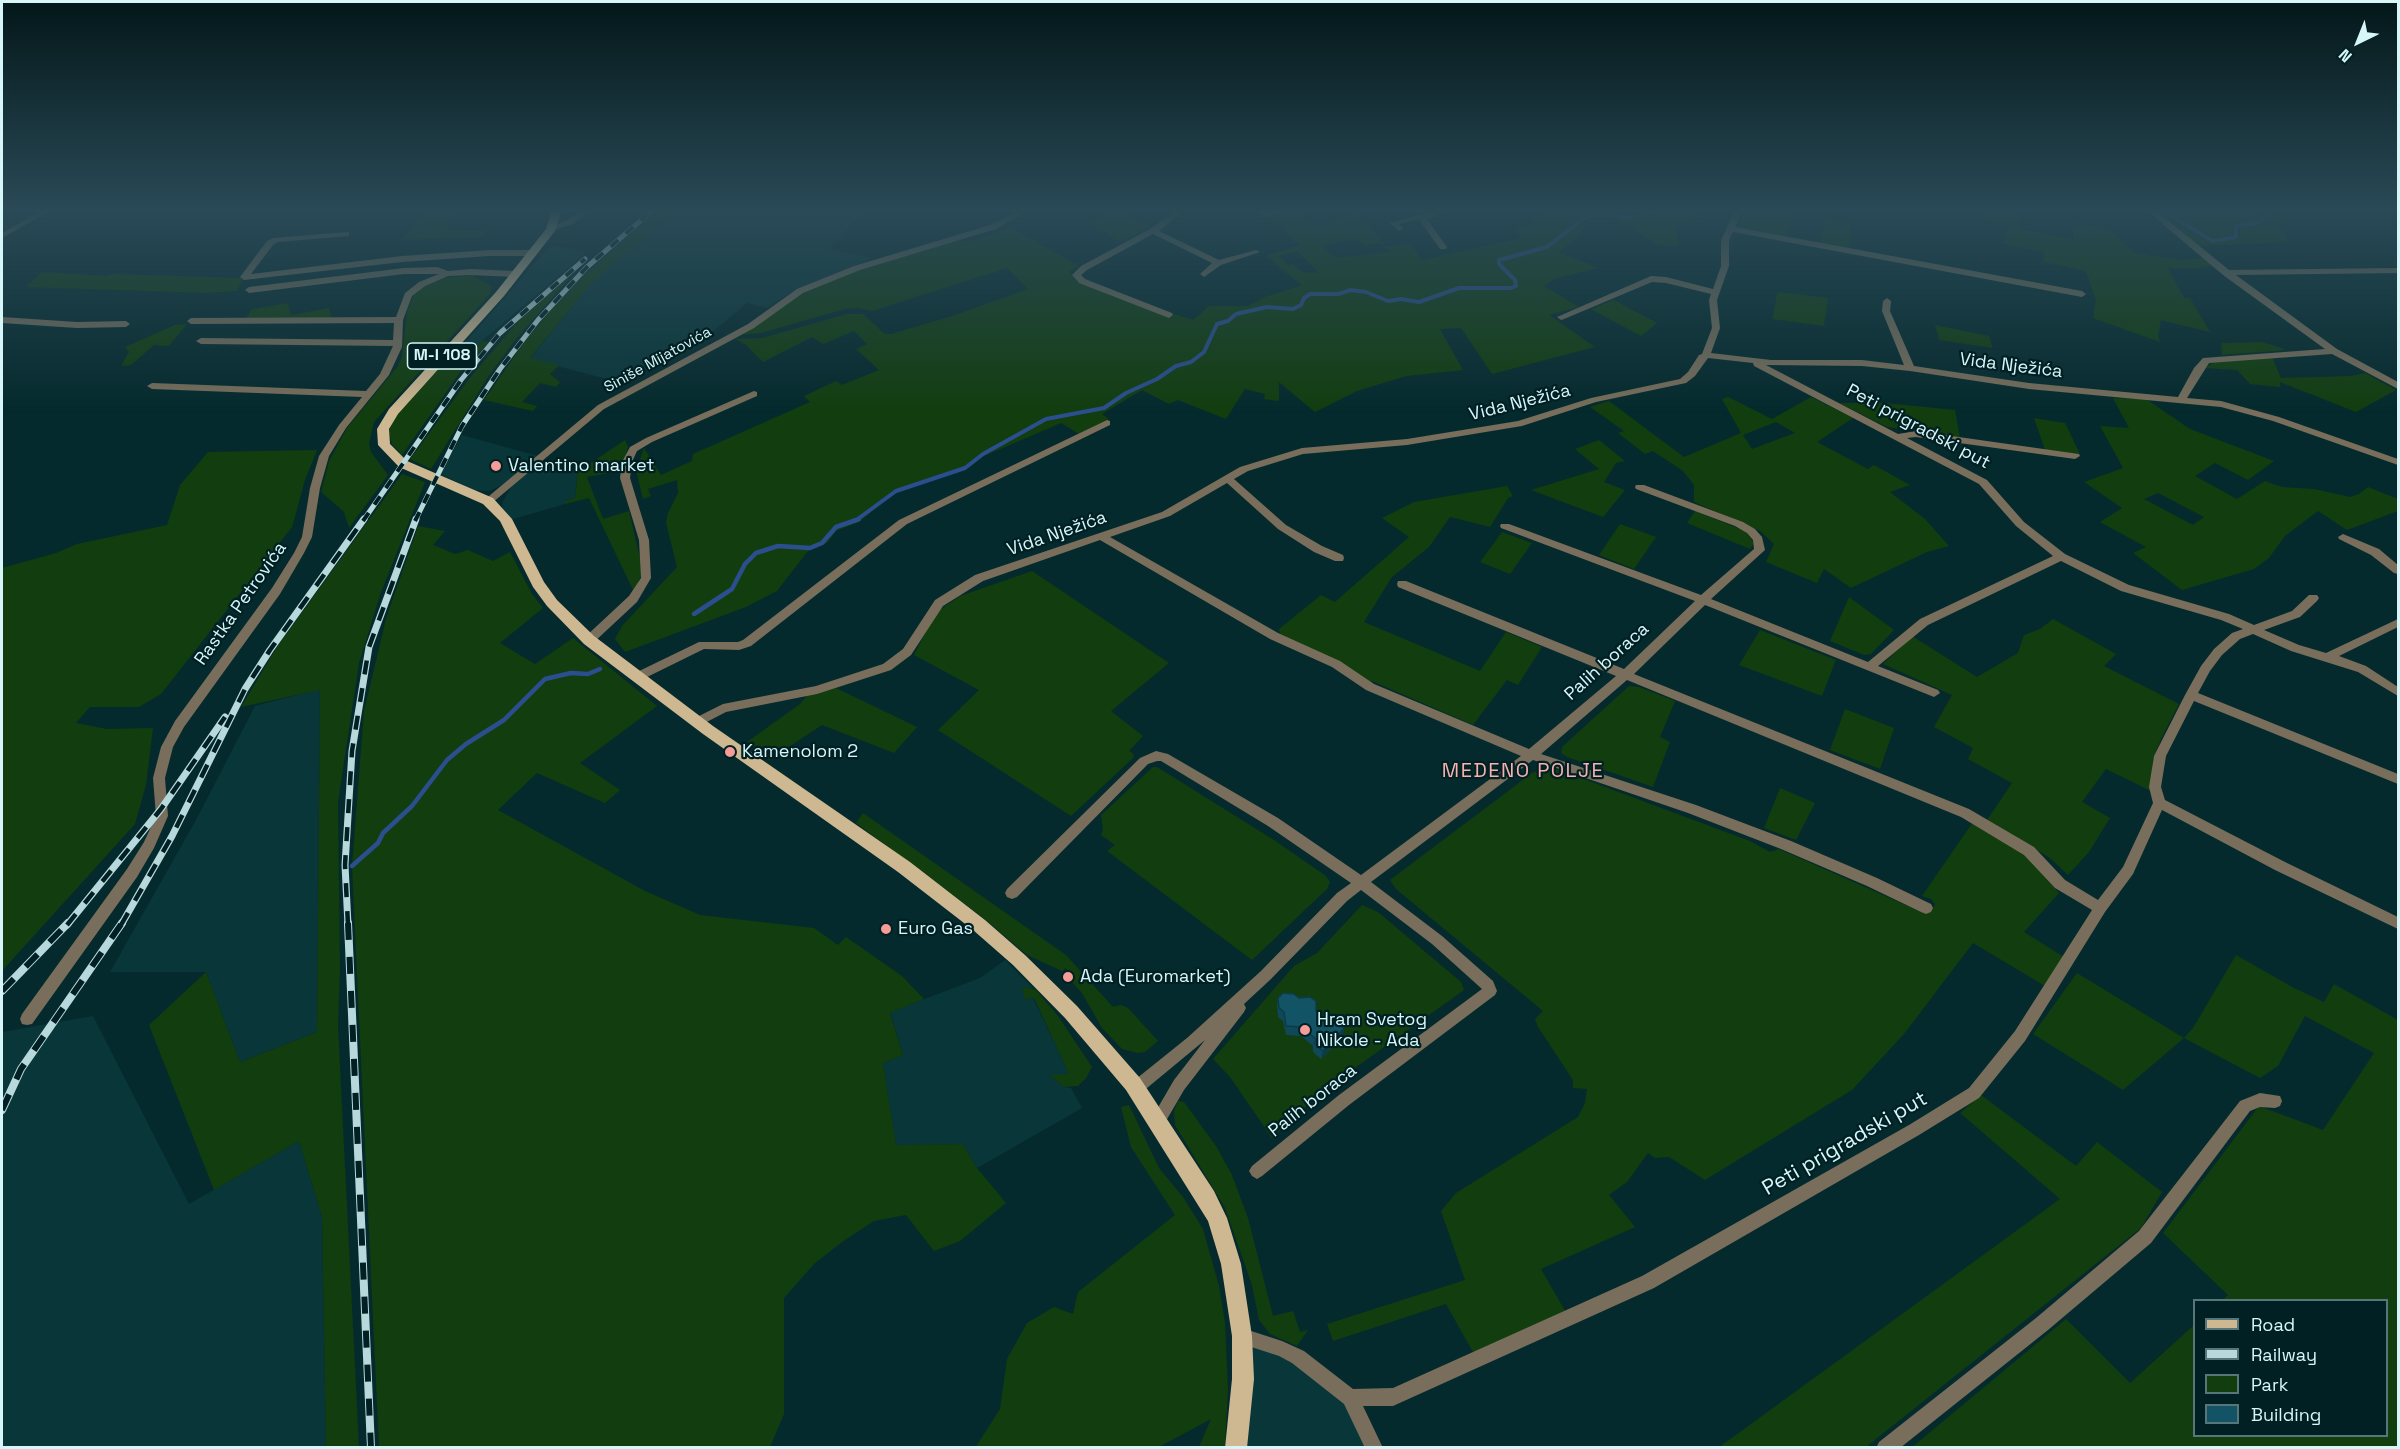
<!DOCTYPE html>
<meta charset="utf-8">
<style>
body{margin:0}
#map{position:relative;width:2400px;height:1449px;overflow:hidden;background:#052a2d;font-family:"Space Grotesk",sans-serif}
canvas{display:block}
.frame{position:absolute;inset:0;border:3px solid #d6f6f9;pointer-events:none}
.legend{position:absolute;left:2193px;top:1299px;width:195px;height:138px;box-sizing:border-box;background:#002023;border:2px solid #567679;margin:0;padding:8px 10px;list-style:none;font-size:18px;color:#d6f6f9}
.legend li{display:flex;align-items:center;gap:12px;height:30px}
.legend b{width:30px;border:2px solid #567679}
.north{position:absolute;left:2328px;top:12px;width:60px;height:60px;-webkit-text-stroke:4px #002023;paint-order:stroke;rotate:223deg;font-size:16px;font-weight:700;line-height:24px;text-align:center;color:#d6f6f9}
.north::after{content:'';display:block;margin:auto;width:21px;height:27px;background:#d6f6f9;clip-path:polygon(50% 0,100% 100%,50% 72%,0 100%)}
</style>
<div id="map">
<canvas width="2400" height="1449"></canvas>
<div class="frame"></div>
<ul class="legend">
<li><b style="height:8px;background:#cdb891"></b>Road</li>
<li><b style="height:8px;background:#b8d9dc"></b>Railway</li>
<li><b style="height:16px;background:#123d0e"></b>Park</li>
<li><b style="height:16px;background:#125466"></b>Building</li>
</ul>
<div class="north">N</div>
</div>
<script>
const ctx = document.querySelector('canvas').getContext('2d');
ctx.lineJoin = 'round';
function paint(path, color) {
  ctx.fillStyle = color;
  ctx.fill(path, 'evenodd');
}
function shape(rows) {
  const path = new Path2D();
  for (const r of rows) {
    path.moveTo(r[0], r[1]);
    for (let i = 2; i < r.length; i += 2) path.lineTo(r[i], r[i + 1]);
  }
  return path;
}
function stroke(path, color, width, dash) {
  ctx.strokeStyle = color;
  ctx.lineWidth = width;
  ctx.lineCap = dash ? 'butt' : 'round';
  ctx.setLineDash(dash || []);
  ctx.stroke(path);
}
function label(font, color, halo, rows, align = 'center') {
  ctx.font = font + ' "Space Grotesk",sans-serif';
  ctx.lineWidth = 4.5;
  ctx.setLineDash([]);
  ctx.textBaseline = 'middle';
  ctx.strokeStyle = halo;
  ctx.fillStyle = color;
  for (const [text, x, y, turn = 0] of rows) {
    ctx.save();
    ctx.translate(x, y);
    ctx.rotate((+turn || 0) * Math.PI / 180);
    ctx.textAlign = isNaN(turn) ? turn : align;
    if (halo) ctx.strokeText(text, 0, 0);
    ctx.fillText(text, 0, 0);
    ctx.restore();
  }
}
const built = shape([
 [680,210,865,210,829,249,872,258,792,292,767,308,747,303,693,348,671,345,664,352,659,351,626,384,530,359,585,291,608,268],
 [551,245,587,252,482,341,459,364,447,363],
 [462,435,538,456,504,484,489,491,474,490,440,474],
 [564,462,565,471,578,469,575,498,565,501,565,504,510,520,502,508,503,501,513,484,530,467],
 [320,689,317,1032,240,1062,206,972,110,972,196,820,255,706],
 [1005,960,1034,989,1025,987,1026,999,1033,998,1070,1075,1051,1075,1064,1087,1071,1088,1082,1108,977,1168,963,1144,896,1146,883,1063,903,1055,890,1012,980,978],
 [93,1016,189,1204,299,1141,322,1217,326,1447,2,1448,2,1032],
 [1254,1346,1291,1358,1345,1404,1370,1448,1241,1448,1246,1354]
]);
const green = shape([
 [426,210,459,210,443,230,487,230,481,237,402,240],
 [658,210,680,210,608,268,585,291,530,358,559,365,550,374,560,382,556,387,540,383,522,402,537,406,533,411,484,400,526,340,551,310,583,276],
 [1113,210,1116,210,1152,226,1122,242,1087,224],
 [1286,210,1297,210,1312,227,1358,213,1387,247,1410,243,1422,260,1522,238,1515,229,1537,225,1529,217,1559,210,1618,210,1619,214,1599,212,1578,220,1586,224,1581,234,1559,252,1598,268,1554,279,1544,286,1579,307,1549,315,1595,347,1492,374,1461,328,1440,329,1463,370,1406,376,1357,391,1315,412,1279,382,1279,401,1264,399,1265,394,1245,389,1226,419,1178,400,1169,404,1142,390,1102,414,1109,419,1079,434,1061,423,984,456,970,467,895,493,859,522,836,531,827,543,808,551,777,591,746,607,625,652,615,639,622,626,677,567,666,523,668,513,678,493,677,480,648,489,651,496,643,499,636,470,644,448,661,475,692,461,693,454,810,402,804,396,836,381,842,385,879,370,856,349,867,344,854,331,823,344,812,337,763,362,746,345,736,339,762,338,847,314,863,314,885,334,891,334,952,316,1028,289,1007,268,872,311,858,308,845,309,761,333,739,335,802,293,883,261,954,241,978,240,1010,227,1079,266,1069,271,1076,281,1170,318,1175,314,1193,320,1209,306,1248,306,1265,297,1302,285,1266,256,1300,245,1265,216],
 [1355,238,1365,246,1381,243,1389,252,1337,258,1330,254,1322,246],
 [1297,251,1319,273,1302,272,1293,264,1288,265,1279,256],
 [1667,210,1687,210,1699,216,1676,227,1678,246,1659,245,1616,218,1637,219],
 [1743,210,1792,212,1788,237,1741,229,1739,228],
 [1981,210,2018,210,2021,229,2074,240,2071,222,2109,229,2135,253,2179,260,2204,258,2212,266,2192,269,2168,268,2184,298,2190,298,2210,332,2161,320,2158,336,2160,342,2093,318,2096,300,2086,271,2044,262,2043,252,2004,244,2009,226,1984,220],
 [2165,210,2263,210,2263,211,2251,222,2234,224,2235,233,2233,235,2215,238,2187,225],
 [2270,210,2277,216,2287,242,2198,246,2153,211,2157,211,2189,232,2216,243,2239,237,2240,227,2255,225,2270,215],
 [1824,217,1852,222,1849,248,1821,243],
 [576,271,516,339,488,377,431,469,410,459,469,379,502,340,522,317],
 [42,272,106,276,113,274,243,278,237,291,206,293,26,287],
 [475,275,474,277,492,286,490,294,374,422,369,443,371,452,388,475,349,528,344,512,321,492,329,461,347,428,398,366,402,356,407,312,414,294,426,284,442,278],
 [1777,292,1828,298,1824,326,1773,319],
 [1614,300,1657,323,1641,336,1591,309],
 [288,303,291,315,329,308,332,319,245,320,252,309],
 [187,324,169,346,154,345,131,365,121,366,129,352,125,347,175,325],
 [1935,325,1989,336,1993,348,1939,340],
 [482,341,489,342,461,371,402,455,392,444,389,433,391,423,399,409,441,363,459,364],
 [2263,342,2287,350,2222,355,2221,343],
 [2272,357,2281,378,2351,376,2365,373,2396,390,2356,412,2280,382,2280,387,2250,384,2237,370,2205,368,2214,362],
 [1728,397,1772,419,1811,397,1853,418,1817,442,1868,469,1874,465,1910,485,1890,492,1925,519,1949,546,1927,552,1851,588,1824,569,1817,583,1766,562,1774,544,1760,531,1694,502,1694,485,1683,471,1653,451,1645,454,1618,433,1624,431,1590,407,1609,401,1684,457,1741,433,1722,399],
 [1776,422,1795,433,1752,449,1743,435],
 [2113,398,2146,399,2190,429,2274,461,2248,480,2215,463,2195,476,2237,499,2265,481,2282,487,2314,489,2350,497,2359,494,2368,487,2398,499,2398,511,2347,530,2318,511,2285,536,2269,558,2254,569,2182,590,2133,553,2146,547,2100,522,2122,508,2084,482,2123,468,2100,426,2129,428],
 [2158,493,2204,517,2193,525,2144,499],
 [1839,403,1885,403,1955,410,1960,438,1887,427],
 [2034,418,2065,423,2080,454,2045,450],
 [625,440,628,447,624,461,617,467,619,471,587,477,603,519,629,511,643,571,634,592,589,498,565,504,565,501,575,498,578,469,585,467],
 [1599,440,1625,461,1616,463,1604,482,1625,490,1603,517,1531,490,1599,469,1575,449],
 [317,450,305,480,292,527,161,694,139,707,90,707,76,723,107,729,153,728,146,785,135,824,2,971,2,568,56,553,77,544,167,525,180,485,208,452],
 [402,474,425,482,380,595,359,663,338,802,340,969,338,1026,359,1447,326,1447,322,1217,299,1141,214,1190,149,1025,206,972,240,1062,317,1032,320,690,241,707,277,647],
 [1507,486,1513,496,1508,498,1490,527,1450,517,1429,547,1392,577,1364,622,1480,671,1506,632,1542,647,1518,685,1507,680,1473,725,1372,681,1370,684,1280,635,1279,629,1321,595,1335,602,1409,537,1382,518,1414,502],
 [1695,511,1745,531,1754,543,1750,549,1687,523],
 [1620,524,1656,537,1634,569,1599,555],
 [418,526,445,531,433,545,455,554,468,550,493,561,510,552,532,594,543,608,500,643,535,664,573,638,657,706,580,763,620,790,605,803,537,773,498,810,645,891,700,915,814,928,838,945,846,937,902,976,924,999,890,1013,903,1055,883,1063,896,1145,963,1144,977,1168,1006,1203,960,1241,934,1251,906,1215,874,1221,842,1242,814,1264,784,1298,784,1414,770,1447,379,1447,352,866,364,711,386,619],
 [1502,532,1532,543,1510,574,1480,562],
 [1032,571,1169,663,1111,711,1143,736,1129,751,1134,754,1133,758,1071,816,938,730,979,690,914,655,935,614,941,609,960,596],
 [1849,597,1894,630,1871,654,1864,655,1830,641],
 [2053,619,2116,654,2104,666,2179,704,2162,737,2153,759,2151,791,2106,769,2082,802,2110,818,2089,852,2068,875,2050,858,1987,820,2012,783,1968,759,1973,748,1934,727,1952,695,1883,664,1912,636,1977,677,2018,653,2024,635,2040,629],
 [1760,630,1836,660,1822,696,1739,665],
 [1629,686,1639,687,1675,701,1660,737,1670,742,1653,787,1567,757,1561,753,1562,747],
 [836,688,917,727,894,753,822,725,769,760,747,742,800,704,807,695],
 [1845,709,1894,728,1880,769,1830,750],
 [1153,767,1157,767,1274,840,1326,876,1330,882,1327,889,1252,960,1107,851,1115,845,1101,835,1103,830,1101,815],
 [1554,768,1750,841,1770,852,1779,849,1926,914,1931,912,1935,904,1931,899,1922,896,1973,822,2009,841,2034,863,2059,893,2024,932,2064,957,2045,986,1973,943,1904,1034,1852,1090,1705,1180,1669,1157,1655,1158,1648,1153,1627,1182,1609,1195,1635,1227,1541,1269,1568,1316,1474,1354,1446,1304,1333,1341,1327,1324,1465,1280,1441,1211,1456,1193,1578,1117,1585,1103,1587,1089,1573,1088,1573,1080,1538,1027,1535,1019,1543,1011,1396,889,1390,880,1532,773,1542,769],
 [1780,788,1815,803,1796,840,1764,828],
 [863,813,1066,955,1113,1007,1121,1005,1128,1008,1158,1041,1145,1052,1138,1053,1122,1049,1102,1028,1082,993,1071,981,1074,976,1065,968,1062,971,1027,955,981,916,856,823],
 [1362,905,1378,912,1461,982,1464,990,1320,1093,1272,1138,1230,1077,1213,1059,1294,966,1317,953],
 [2236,955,2294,988,2324,1002,2334,984,2398,1020,2398,1447,1911,1448,2066,1319,2130,1383,2194,1325,2194,1436,2386,1436,2386,1300,2222,1300,2228,1295,2163,1233,2259,1106,2323,1130,2374,1053,2305,1016,2278,1066,2260,1078,2184,1038,2123,1090,2033,1034,2077,973,2184,1038,2193,1028],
 [1025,987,1036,990,1058,1016,1092,1067,1086,1078,1078,1086,1064,1087,1050,1075,1069,1074,1034,998,1025,999,1022,989],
 [1981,1095,2076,1166,2097,1142,2162,1192,2141,1228,1866,1447,1718,1448,2060,1199,1960,1113],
 [1178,1101,1184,1102,1216,1146,1232,1175,1248,1218,1273,1316,1293,1311,1300,1332,1308,1330,1297,1346,1270,1334,1259,1320,1252,1285,1225,1208,1175,1125,1174,1111],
 [1129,1105,1159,1168,1183,1197,1203,1229,1219,1286,1225,1323,1228,1389,1225,1447,1199,1447,1211,1419,1159,1447,975,1448,1000,1409,1007,1359,1027,1323,1054,1307,1073,1314,1078,1292,1175,1215,1131,1147,1121,1107]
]);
const streamFar1 = shape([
 [2160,210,2213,241,2236,237,2236,226,2257,223,2267,215,2267,210],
 [855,521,896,491,965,468,983,454,1046,419,1104,408,1126,393,1157,379,1176,366,1191,362,1204,352,1217,324,1228,321,1236,314,1267,307,1293,309,1301,305,1304,298,1310,294,1338,294,1351,290,1366,292,1388,301,1401,299,1419,302,1459,288,1511,288,1516,286,1515,280,1499,264,1499,260,1547,247,1583,219,1596,214,1629,218,1661,210]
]);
const stream = shape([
 [694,614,732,589,745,564,756,553,778,546,810,548,822,543,836,527,859,519],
 [352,866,378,843,383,833,412,806,447,760,466,744,504,720,545,679,571,673,588,674,600,669]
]);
const minor = shape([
 [1020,210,1030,210,996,229,860,270,803,293,754,328,604,409,492,503,488,504,483,501,598,405,748,324,797,289,854,266,990,225,1020,210],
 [1176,210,1185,210,1159,231,1219,260,1256,250,1260,252,1221,265,1204,277,1200,274,1212,263,1153,234,1087,270,1081,275,1085,279,1172,313,1173,315,1169,318,1079,283,1072,275,1081,266,1150,229,1176,210],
 [1252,210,1262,210,1266,212,1286,210,1265,217,1252,210],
 [1435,210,1450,210,1427,219,1447,247,1446,249,1440,249,1419,219,1399,224,1403,229,1399,231,1390,223,1435,210],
 [1735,210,1743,210,1735,227,2082,291,2086,294,2082,297,1733,232,1729,240,1729,266,1717,300,1720,328,1711,353,1771,360,1862,360,1904,365,1882,311,1883,301,1887,298,1891,301,1890,311,1914,366,2029,383,2178,397,2194,368,2203,358,2325,349,2223,275,2146,210,2155,210,2229,270,2398,268,2398,273,2236,275,2337,349,2398,382,2398,389,2332,354,2209,363,2187,398,2221,401,2279,417,2398,459,2398,465,2273,421,2221,407,2029,389,1910,371,1862,366,1766,365,1898,434,1916,431,2079,454,2080,456,2075,459,1916,437,1907,438,1987,480,2024,522,2065,554,2129,585,2229,614,2254,625,2292,611,2309,595,2317,595,2319,598,2317,601,2300,617,2264,630,2299,645,2326,653,2398,619,2398,627,2339,656,2366,666,2398,687,2398,696,2358,672,2291,651,2253,634,2240,639,2222,655,2210,671,2198,693,2398,774,2398,784,2194,701,2166,756,2161,787,2165,800,2285,862,2398,917,2398,929,2275,870,2162,810,2133,874,2105,912,2025,1041,1979,1098,1919,1135,1654,1288,1393,1406,1363,1406,1383,1448,1365,1448,1344,1404,1292,1363,1279,1356,1236,1342,1234,1336,1236,1330,1242,1328,1282,1341,1304,1351,1353,1389,1393,1388,1642,1276,1909,1125,1969,1088,2015,1031,2092,910,2055,888,2024,855,1961,817,1627,680,1541,754,1696,805,1791,841,1877,878,1931,904,1933,908,1931,912,1926,914,1921,912,1867,886,1781,849,1688,813,1533,760,1371,882,1442,936,1493,981,1497,991,1495,995,1349,1105,1262,1176,1257,1179,1252,1176,1249,1171,1252,1166,1339,1095,1482,989,1432,944,1361,890,1347,901,1271,979,1244,1004,1246,1008,1244,1012,1184,1090,1163,1126,1158,1128,1153,1126,1150,1121,1153,1116,1174,1080,1205,1040,1141,1093,1136,1095,1131,1093,1129,1088,1131,1083,1187,1038,1261,971,1337,893,1351,883,1268,826,1161,761,1157,761,1148,764,1017,897,1012,899,1007,897,1005,893,1007,889,1140,758,1156,751,1168,754,1278,818,1361,875,1521,756,1366,690,1332,667,1270,639,1100,540,983,581,943,606,911,655,891,670,817,694,726,712,697,727,691,722,693,719,723,704,816,686,883,664,903,649,935,600,975,575,1162,512,1240,467,1302,448,1407,439,1518,421,1591,398,1680,379,1688,372,1699,355,1702,354,1712,328,1709,300,1711,294,1666,283,1652,282,1564,319,1561,320,1557,317,1651,276,1666,277,1713,289,1721,266,1721,240,1735,210],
 [1708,358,1753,363,1754,366,1979,484,2016,526,2053,556,1920,619,1868,662,1711,599,1765,550,1762,537,1755,529,1743,522,1644,485,1636,485,1635,487,1636,489,1735,526,1747,533,1753,540,1754,549,1701,595,1509,524,1501,524,1500,526,1501,528,1695,601,1624,669,1406,581,1398,581,1397,584,1398,587,1616,676,1529,749,1374,684,1340,661,1278,633,1110,537,1170,516,1227,483,1278,529,1314,552,1335,561,1343,561,1344,558,1343,555,1322,546,1286,525,1234,479,1248,471,1303,454,1407,445,1522,426,1596,402,1686,383,1695,376,1708,358],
 [2061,561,2121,591,2221,620,2243,629,2232,633,2214,649,2201,666,2185,695,2154,756,2149,787,2153,803,2123,867,2098,900,2065,880,2034,847,1969,809,1634,674,1705,605,1934,697,1940,693,1938,690,1878,666,1928,625,2061,561],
 [346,232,349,232,349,236,278,242,273,245,251,274,402,256,489,250,532,250,536,253,532,256,489,256,402,262,244,280,240,277,267,241,273,238,346,232],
 [437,267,448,271,470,269,515,271,519,274,515,277,470,275,448,276,425,286,412,296,403,320,402,347,389,375,346,428,329,456,320,488,312,537,304,553,280,594,184,727,173,747,165,778,168,816,154,848,137,877,32,1024,27,1025,22,1024,20,1019,22,1014,127,869,144,842,156,816,153,778,161,747,175,721,272,588,294,553,302,537,310,488,319,456,339,425,362,397,152,389,147,386,152,383,366,391,380,374,393,346,201,344,196,341,201,338,393,340,394,323,191,324,187,321,191,318,396,317,405,293,419,282,439,274,404,274,249,293,245,290,249,287,404,268,437,267],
 [2,317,77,322,126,321,130,324,126,327,77,328,2,323,2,317],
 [754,391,757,392,757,396,652,442,637,451,632,462,630,478,649,540,651,578,637,602,593,643,585,643,583,640,585,637,629,596,641,578,639,540,620,478,622,462,630,447,646,438,754,391],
 [1107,420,1110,421,1110,425,907,524,751,646,739,650,704,649,641,680,637,681,631,677,633,674,699,642,738,642,743,640,899,520,1107,420],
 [2343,534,2379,549,2398,565,2398,574,2394,573,2371,555,2339,539,2338,537,2343,534],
 [2260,1093,2280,1096,2282,1101,2280,1106,2275,1108,2260,1107,2250,1111,2151,1243,2048,1330,1900,1448,1876,1448,1879,1442,2036,1318,2139,1231,2240,1101,2260,1093]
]);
const tertiary = shape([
 [42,210,52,210,2,238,2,233,42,210],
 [582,210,592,210,573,224,551,231,547,229,567,220,582,210]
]);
const primary = shape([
 [552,210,562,210,555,231,504,296,398,414,389,429,390,444,407,461,493,498,512,519,544,582,557,600,594,636,713,726,910,862,985,920,1025,955,1077,1006,1140,1078,1214,1191,1227,1218,1241,1264,1252,1336,1254,1379,1247,1448,1225,1448,1232,1379,1232,1336,1221,1264,1208,1221,1126,1090,1065,1018,1013,965,973,930,898,872,703,734,584,644,547,606,533,587,500,521,483,504,399,467,378,445,377,429,389,409,496,292,546,229,552,210]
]);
const railFar2 = shape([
 [363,521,461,380,500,333,585,259],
 [415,521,462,426,500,369,538,320,587,267,653,210]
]);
const railFar1 = shape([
 [67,925,161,809,225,717],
 [121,925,172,836,245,689,270,650,364,519],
 [348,925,345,865,352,751,369,647,416,519]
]);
const rail = shape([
 [348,923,371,1448],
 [2,991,68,923],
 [2,1110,21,1069,122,923]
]);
const wall = shape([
 [1278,998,1316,1011,1343,1037,1321,1059,1313,1052,1313,1046,1301,1036,1286,1035,1283,1021,1278,1017,1277,1007]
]);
const shadedWall = shape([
 [1344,1028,1343,1037,1321,1059,1323,1051]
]);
const building = shape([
 [1283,993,1294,994,1299,998,1310,997,1316,1001,1316,1011,1332,1024,1335,1022,1344,1028,1323,1051,1314,1043,1317,1040,1302,1027,1286,1026,1284,1012,1279,1008,1278,998,1283,993]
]);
const markers = [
 [496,466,6,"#f59b98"],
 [730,752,6,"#f59b98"],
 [886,929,6,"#f59b98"],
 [1068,977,6,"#f59b98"],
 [1305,1030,6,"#f59b98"]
];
const farStreetnames = [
 ["Siniše Mijatovića",658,360,-29]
];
const shields = [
 [442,356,69]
];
const shieldNames = [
 ["M-I 108",442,356]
];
const streetNames = [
 ["Vida Nježića",2011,366,7],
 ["Vida Nježića",1520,403,-14],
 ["Peti prigradski put",1918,427,28],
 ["Vida Nježića",1057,534,-19],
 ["Rastka Petrovića",241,604,-55],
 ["Palih boraca",1607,662,-42],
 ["Palih boraca",1313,1101,-38]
];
const poiNames = [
 ["Valentino market",508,466],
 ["Kamenolom 2",742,752],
 ["Euro Gas",898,929],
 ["Ada (Euromarket)",1080,977],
 ["Hram Svetog",1317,1020],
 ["Nikole - Ada",1317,1041]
];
const neighbourhoodNames = [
 ["MEDENO POLJE",1523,772]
];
const nearStreetnames = [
 ["Peti prigradski put",1845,1144,-30]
];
paint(built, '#093639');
paint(green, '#123d0e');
stroke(streamFar1, '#2b4e8f', 4);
stroke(stream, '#2b4e8f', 4.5);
paint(minor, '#786e5b');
paint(tertiary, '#786e5b');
paint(primary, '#cdb891');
stroke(railFar2, '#b8d9dc', 5);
stroke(railFar1, '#b8d9dc', 7);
stroke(rail, '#b8d9dc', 8);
stroke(railFar2, '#002023', 4, [10]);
stroke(railFar1, '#002023', 4.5, [14]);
stroke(rail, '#002023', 6, [17]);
paint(wall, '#0f4858');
paint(shadedWall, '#0d3b47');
paint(building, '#125466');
stroke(building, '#0d3b47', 1.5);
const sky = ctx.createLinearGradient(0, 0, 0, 413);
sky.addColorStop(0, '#031719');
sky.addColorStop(0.51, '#2a4a57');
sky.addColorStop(1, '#2a4a5700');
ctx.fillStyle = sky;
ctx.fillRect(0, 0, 2400, 413);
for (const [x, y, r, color] of markers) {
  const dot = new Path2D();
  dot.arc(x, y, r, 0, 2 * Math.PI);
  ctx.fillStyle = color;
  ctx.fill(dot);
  stroke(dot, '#002023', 2);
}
label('15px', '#d6f6f9', '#002023', farStreetnames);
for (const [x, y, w] of shields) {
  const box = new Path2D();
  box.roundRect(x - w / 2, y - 13, w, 26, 4.5);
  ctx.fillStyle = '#002023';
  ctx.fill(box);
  stroke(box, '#d6f6f9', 1.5);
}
label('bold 16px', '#d6f6f9', null, shieldNames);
label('18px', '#d6f6f9', '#002023', streetNames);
label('18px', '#d6f6f9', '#002023', poiNames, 'left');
ctx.letterSpacing = '1.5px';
label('20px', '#f6b2af', '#002023', neighbourhoodNames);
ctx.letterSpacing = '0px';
label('21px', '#d6f6f9', '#002023', nearStreetnames);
</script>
